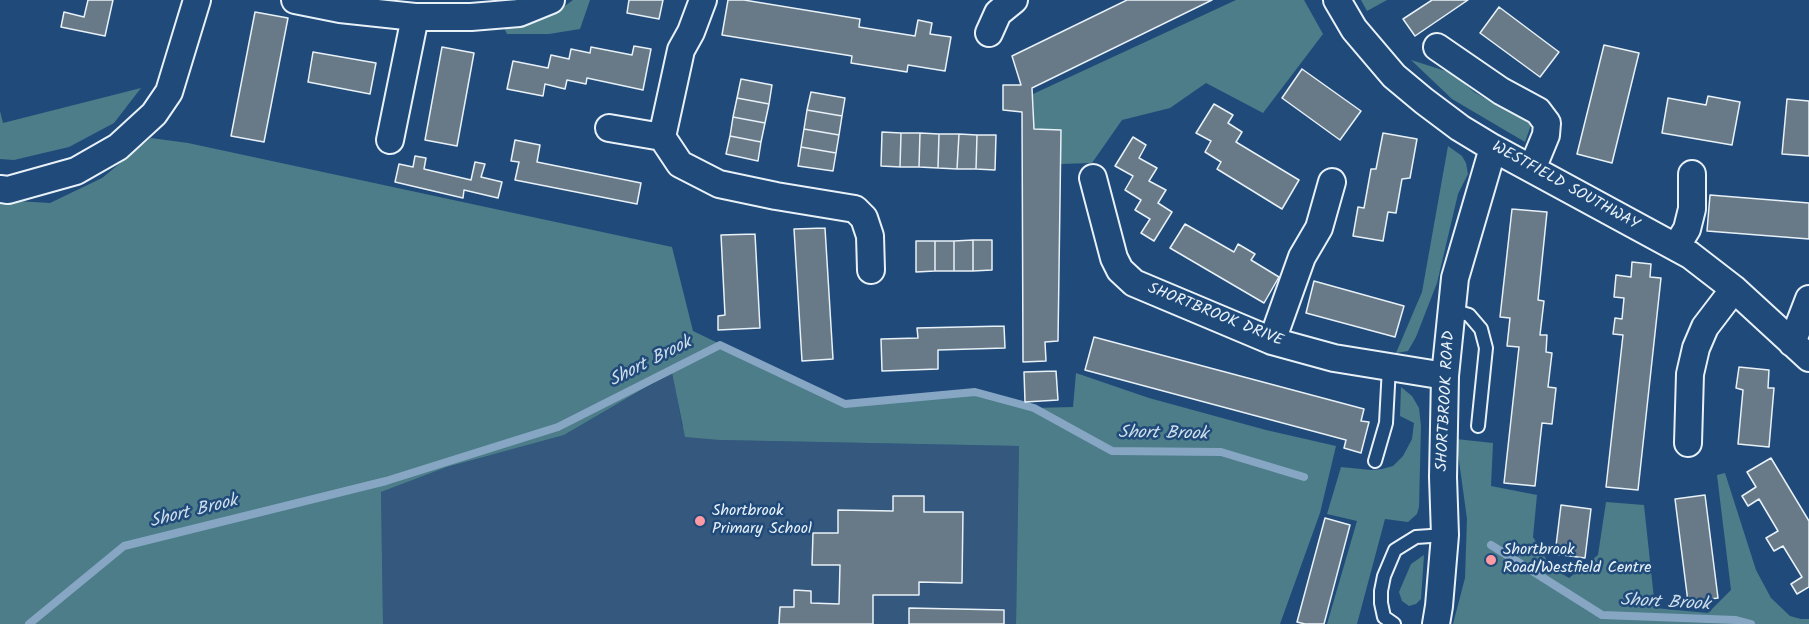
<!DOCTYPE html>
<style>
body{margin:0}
canvas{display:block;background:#1f4a7a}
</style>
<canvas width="1809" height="624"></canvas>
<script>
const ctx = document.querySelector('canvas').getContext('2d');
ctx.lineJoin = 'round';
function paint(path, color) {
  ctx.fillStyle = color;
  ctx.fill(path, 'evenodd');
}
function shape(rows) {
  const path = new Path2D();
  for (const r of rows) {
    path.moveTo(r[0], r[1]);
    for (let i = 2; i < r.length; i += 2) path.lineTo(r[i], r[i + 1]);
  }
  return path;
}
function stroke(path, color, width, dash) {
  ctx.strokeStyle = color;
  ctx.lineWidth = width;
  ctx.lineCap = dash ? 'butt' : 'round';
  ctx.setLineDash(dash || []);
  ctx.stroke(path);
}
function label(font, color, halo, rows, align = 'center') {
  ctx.font = font + ' Kalam,sans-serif';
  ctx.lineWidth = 5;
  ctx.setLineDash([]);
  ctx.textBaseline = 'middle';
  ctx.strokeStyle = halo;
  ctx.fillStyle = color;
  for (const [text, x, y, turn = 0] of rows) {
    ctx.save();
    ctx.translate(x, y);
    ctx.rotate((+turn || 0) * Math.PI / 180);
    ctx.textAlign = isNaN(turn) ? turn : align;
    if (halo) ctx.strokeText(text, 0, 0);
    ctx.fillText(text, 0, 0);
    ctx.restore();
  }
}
const built = shape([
 [673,372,682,426,720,440,1019,446,1016,624,383,624,381,492,447,467,564,435]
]);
const green = shape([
 [573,0,590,0,580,29,549,34,507,34,503,26,535,22,554,14],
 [1236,0,1304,0,1323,34,1263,113,1206,83,1170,108,1122,120,1092,163,1060,164,1061,130,1034,129,1033,94],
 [1361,0,1387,0,1367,11],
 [1411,60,1452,73,1474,92,1493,103,1507,105,1512,108,1531,125,1525,142,1452,99],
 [141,88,114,123,69,147,14,160,0,159,0,111,3,123],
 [151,138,188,143,672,247,693,331,845,404,975,392,1034,408,1073,407,1076,373,1149,398,1266,430,1336,446,1320,513,1280,624,1016,624,1019,446,720,440,685,437,672,372,564,435,447,467,381,492,383,624,0,624,0,200,50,203,102,178],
 [1448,146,1462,156,1466,163,1468,174,1458,194,1437,283,1416,337,1408,351,1396,353,1422,292],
 [1401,387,1412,396,1419,408,1421,426,1419,507,1417,514,1408,522,1385,519,1357,624,1327,624,1357,521,1327,514,1341,467,1371,470,1382,469,1393,466,1403,456,1412,439,1414,423,1400,416],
 [1456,439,1493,443,1491,486,1537,495,1533,537,1551,567,1569,578,1598,555,1606,502,1644,505,1655,608,1708,613,1731,590,1717,475,1725,473,1756,570,1771,598,1790,616,1801,619,1809,619,1809,624,1453,624,1465,578,1467,519],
 [1424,555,1421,599,1416,604,1409,606,1402,601,1399,592,1411,564]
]);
const stream = shape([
 [1491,545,1602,615,1736,620,1751,624],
 [29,624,124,546,386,481,558,427,720,345,845,404,975,392,1034,408,1112,451,1221,452,1304,477]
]);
const building = shape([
 [88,0,113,0,105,36,61,27,64,12,84,17,88,0],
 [629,0,663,0,659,19,627,13,629,0],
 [728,0,744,0,860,19,859,27,915,36,918,20,932,23,930,34,951,37,945,71,908,65,907,72,851,63,852,56,722,35,728,0],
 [1127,0,1212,0,1032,88,1034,129,1061,130,1058,341,1045,342,1046,361,1023,362,1022,112,1003,110,1003,85,1021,85,1012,56,1127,0],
 [1432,0,1468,0,1415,36,1403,19,1432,0],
 [1499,7,1559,52,1540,77,1480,33,1499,7],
 [255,12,288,18,264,142,231,136,255,12],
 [1604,45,1639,53,1612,163,1577,154,1604,45],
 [634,46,651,49,643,90,587,78,586,84,567,80,565,89,545,84,543,96,507,89,513,61,548,68,551,55,569,59,571,49,590,53,591,47,632,55,634,46],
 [442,47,474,53,457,146,425,140,442,47],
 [313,52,376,63,370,94,308,82,313,52],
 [1302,69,1361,111,1340,140,1282,98,1302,69],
 [741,79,772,85,769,104,737,98,741,79],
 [811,92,845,98,842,116,807,110,811,92],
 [1708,96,1740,102,1732,145,1662,133,1668,98,1706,105,1708,96],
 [737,98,769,104,765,123,733,117,737,98],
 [1787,99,1809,101,1809,156,1782,154,1787,99],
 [1214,104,1233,115,1228,123,1242,132,1236,142,1299,180,1282,209,1217,169,1221,162,1205,152,1211,141,1196,133,1214,104],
 [807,110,842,116,839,135,804,129,807,110],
 [733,117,765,123,761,142,730,136,733,117],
 [804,129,839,135,836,153,801,147,804,129],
 [882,132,901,133,900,167,881,166,882,132],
 [901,133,920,133,919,167,900,167,901,133],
 [920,133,939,134,938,168,919,167,920,133],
 [1383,133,1417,139,1410,178,1402,179,1396,213,1388,212,1383,241,1353,236,1358,207,1364,208,1371,169,1376,169,1383,133],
 [939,134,959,134,957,169,938,168,939,134],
 [959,134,977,135,976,169,957,169,959,134],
 [977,135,996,135,995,170,976,169,977,135],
 [730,136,761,142,758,161,726,154,730,136],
 [1133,137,1146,145,1139,158,1157,168,1149,181,1166,190,1158,203,1172,212,1154,241,1141,233,1150,219,1135,210,1141,200,1125,190,1133,176,1115,166,1133,137],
 [515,140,540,145,537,162,641,183,637,204,515,180,519,162,511,161,515,140],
 [801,147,836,153,833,171,798,166,801,147],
 [415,156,426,158,424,169,471,180,475,162,485,164,481,177,502,182,498,198,464,190,463,198,395,182,399,164,413,167,415,156],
 [1710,195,1809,203,1809,239,1707,231,1710,195],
 [1512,209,1547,212,1538,300,1544,301,1540,335,1547,335,1546,352,1552,353,1548,387,1556,388,1552,424,1542,423,1535,486,1504,483,1519,347,1507,346,1510,318,1500,317,1512,209],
 [1185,224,1234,252,1238,244,1255,254,1251,260,1279,277,1264,303,1170,248,1185,224],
 [825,228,833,359,802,361,794,229,825,228],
 [755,234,760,328,718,330,718,316,725,315,721,235,755,234],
 [973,240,992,240,992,270,973,271,973,240],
 [973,240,973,271,954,271,954,241,973,240],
 [916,241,935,241,935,271,916,272,916,241],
 [935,241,954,241,954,271,935,271,935,241],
 [1632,262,1651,264,1650,277,1661,278,1638,490,1606,487,1623,335,1613,334,1615,318,1622,319,1624,298,1614,297,1616,275,1631,277,1632,262],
 [1314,281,1404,306,1395,337,1306,313,1314,281],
 [1004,326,1005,348,938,350,938,369,882,371,881,339,918,338,917,328,1004,326],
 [1094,337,1364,409,1361,421,1369,422,1361,453,1344,448,1346,440,1085,370,1094,337],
 [1739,367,1769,370,1768,388,1774,388,1769,447,1738,444,1743,390,1736,388,1739,367],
 [1056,371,1058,400,1025,402,1024,372,1056,371],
 [1771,458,1809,521,1809,587,1797,594,1791,584,1802,577,1783,546,1774,551,1766,538,1778,531,1759,499,1748,506,1742,496,1756,487,1747,472,1771,458],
 [1705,495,1718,598,1688,602,1675,499,1705,495],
 [893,496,924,496,924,512,963,512,962,583,919,582,919,595,873,595,873,624,779,624,780,607,794,607,794,590,811,591,811,603,839,604,840,565,812,565,813,533,838,533,838,510,893,511,893,496],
 [1561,505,1591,509,1585,558,1555,554,1561,505],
 [1325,518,1350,525,1324,624,1305,624,1297,622,1325,518],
 [909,608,1004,610,1004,624,909,624,909,608]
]);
const lane = shape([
 [1452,310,1469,315,1481,329,1486,348,1478,426],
 [1375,461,1386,423,1389,367],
 [1394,624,1384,617,1381,603,1381,591,1384,576,1395,550,1416,537,1445,535]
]);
const street = shape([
 [295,0,340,9,415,17,471,17,519,13,551,0],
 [1337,0,1354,29,1394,76,1424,101,1460,128,1493,148,1690,255,1734,289,1809,358],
 [989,33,998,13,1014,0],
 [1437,47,1501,91,1538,111,1547,123,1546,135,1532,169],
 [609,128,662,137],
 [662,137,680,164,719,184,776,196,855,209,864,218,870,236,871,270],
 [662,137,681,50,691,32,703,0],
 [390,140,415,17],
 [1093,178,1114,258,1120,270,1134,283,1272,341,1334,358,1445,376],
 [0,189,8,190,76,171,118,147,154,114,169,92,197,0],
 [1676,247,1687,229,1692,209,1692,174],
 [1272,341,1302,257,1319,228,1332,182],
 [1792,343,1809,299],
 [1688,443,1690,374,1696,348,1705,327,1734,289],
 [1436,624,1439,606,1445,535,1443,477,1445,376,1455,278,1493,148]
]);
const markers = [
 [700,521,6,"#ff9aa2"],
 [1491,560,6,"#ff9aa2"]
];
const streetNames = [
 ["WESTFIELD SOUTHWAY",1565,187,29],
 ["SHORTBROOK DRIVE",1215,316,22],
 ["SHORTBROOK ROAD",1447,401,-87]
];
const poiNames = [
 ["Shortbrook",712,512],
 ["Primary School",712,530],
 ["Shortbrook",1503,551],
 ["Road/Westfield Centre",1503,569]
];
const waterNames = [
 ["Short Brook",651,363,-27],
 ["Short Brook",1163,435,1],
 ["Short Brook",194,513,-14],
 ["Short Brook",1665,604,3]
];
paint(built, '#35587e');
paint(green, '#4c7d88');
stroke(stream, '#86a6c3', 8);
paint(building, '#687a88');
stroke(building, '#e8f1f8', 1.5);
stroke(lane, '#e8f1f8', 16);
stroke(street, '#e8f1f8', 30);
stroke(lane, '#1f4a7a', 12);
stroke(street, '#1f4a7a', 26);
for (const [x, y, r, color] of markers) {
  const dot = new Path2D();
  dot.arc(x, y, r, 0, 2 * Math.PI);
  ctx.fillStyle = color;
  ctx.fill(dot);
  stroke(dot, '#1f4a7a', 2);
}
label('16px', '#e8f1f8', '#1f4a7a', streetNames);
label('16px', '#e8f1f8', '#1f4a7a', poiNames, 'left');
label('italic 18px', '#cfdeeb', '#1f4a7a', waterNames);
</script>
